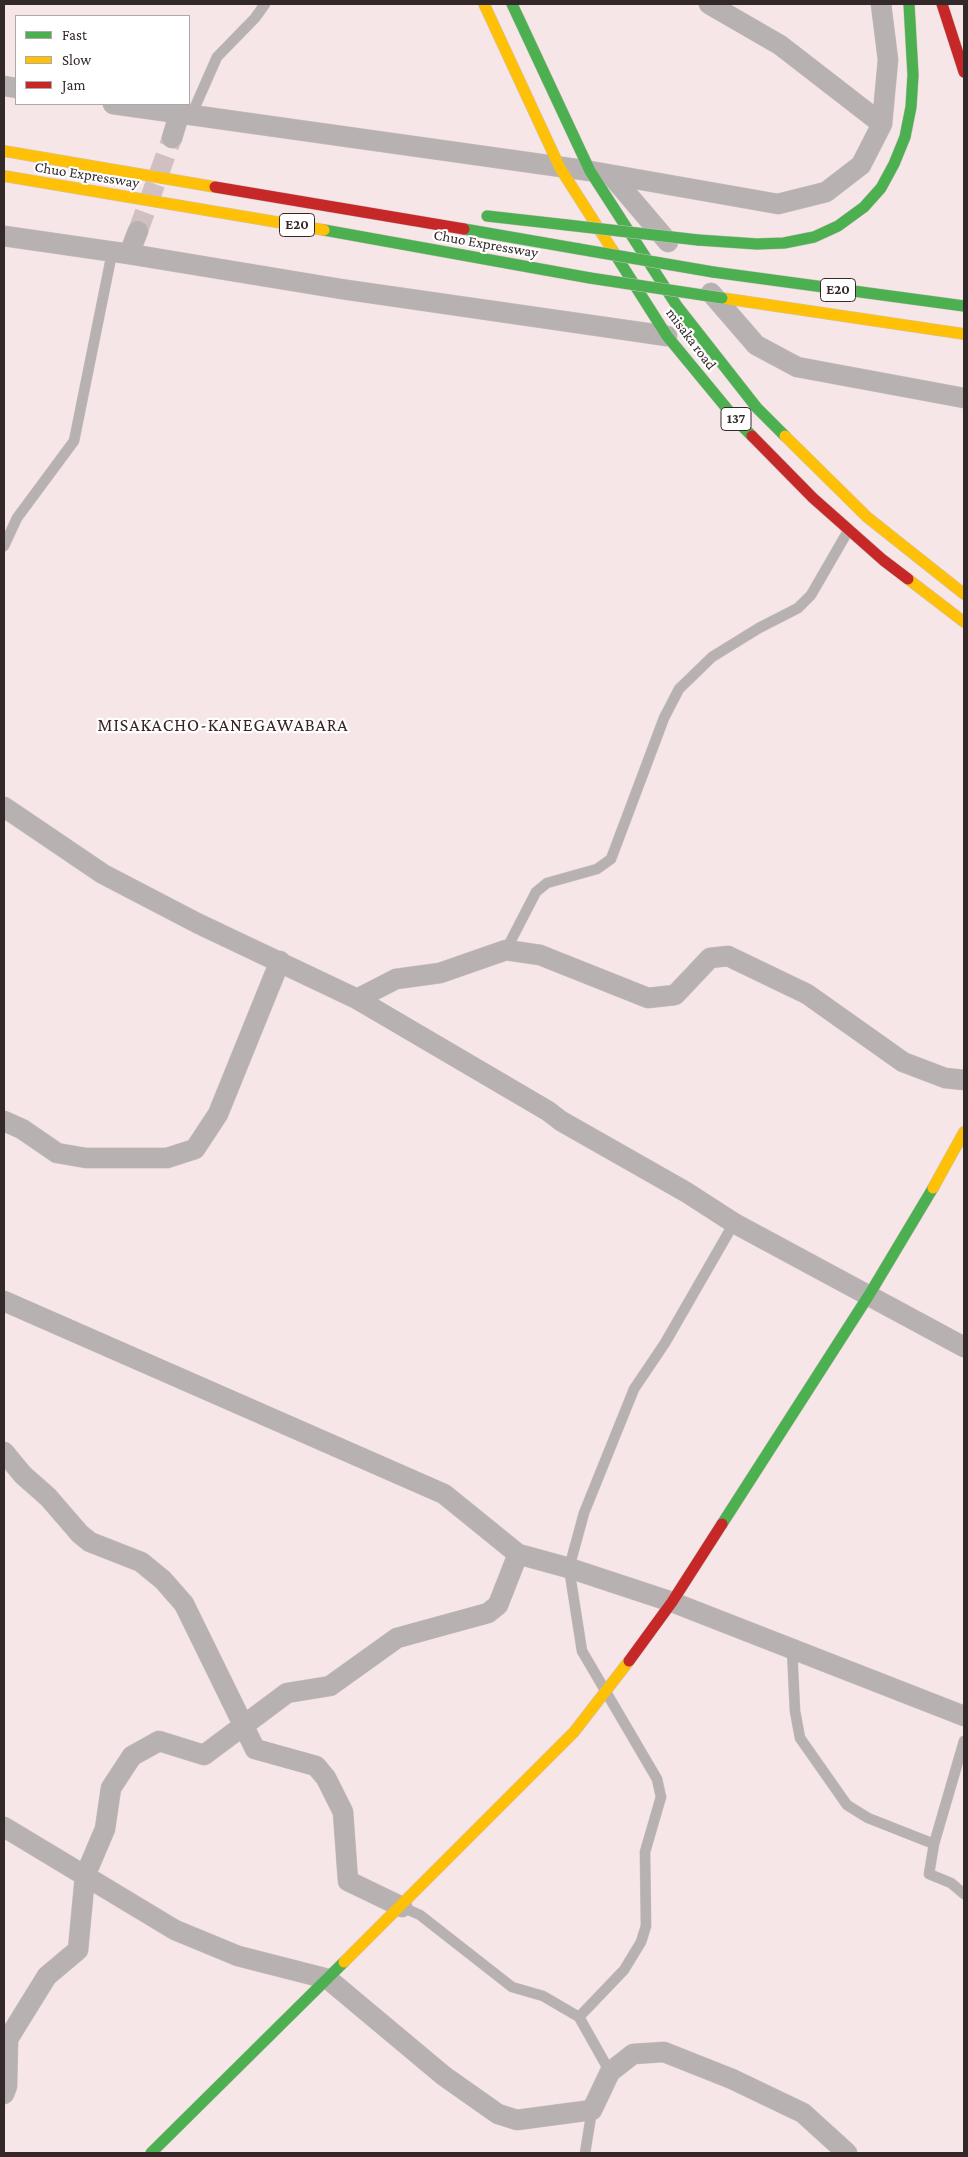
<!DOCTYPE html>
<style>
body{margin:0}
#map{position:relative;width:968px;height:2157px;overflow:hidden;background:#f7e6e7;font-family:"Crimson Pro",serif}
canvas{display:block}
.frame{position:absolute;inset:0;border:5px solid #342929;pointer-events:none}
.legend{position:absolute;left:15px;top:15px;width:175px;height:90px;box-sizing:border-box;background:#fff;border:1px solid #aea9a9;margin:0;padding:6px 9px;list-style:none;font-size:15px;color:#342929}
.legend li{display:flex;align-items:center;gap:10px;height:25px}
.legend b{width:25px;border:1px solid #aea9a9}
</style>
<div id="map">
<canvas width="968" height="2157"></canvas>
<div class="frame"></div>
<ul class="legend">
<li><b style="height:6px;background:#4caf50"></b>Fast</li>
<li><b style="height:6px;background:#ffc107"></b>Slow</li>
<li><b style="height:6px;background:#c62828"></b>Jam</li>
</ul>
</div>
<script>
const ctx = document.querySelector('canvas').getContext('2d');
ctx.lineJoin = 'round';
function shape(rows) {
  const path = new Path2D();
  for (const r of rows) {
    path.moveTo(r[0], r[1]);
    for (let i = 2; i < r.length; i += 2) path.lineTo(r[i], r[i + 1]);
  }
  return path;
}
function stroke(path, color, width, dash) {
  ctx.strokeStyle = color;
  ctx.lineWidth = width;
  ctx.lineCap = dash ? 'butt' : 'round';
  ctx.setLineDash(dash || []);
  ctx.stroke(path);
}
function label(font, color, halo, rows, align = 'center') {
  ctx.font = font + ' "Crimson Pro",serif';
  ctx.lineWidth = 4.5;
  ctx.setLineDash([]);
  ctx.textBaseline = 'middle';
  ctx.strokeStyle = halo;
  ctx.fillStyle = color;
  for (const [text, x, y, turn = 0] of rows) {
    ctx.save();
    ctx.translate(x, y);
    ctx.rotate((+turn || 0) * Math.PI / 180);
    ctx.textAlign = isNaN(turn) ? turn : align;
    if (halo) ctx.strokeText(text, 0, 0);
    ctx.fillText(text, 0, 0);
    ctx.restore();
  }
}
const streetTunnel = shape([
 [138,231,172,138]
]);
const lane = shape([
 [191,116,217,57,255,18,265,4],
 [4,546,17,518,74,441,112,253],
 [506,950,536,892,547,883,597,869,611,859,664,718,679,689,712,657,759,628,798,608,811,595,848,531],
 [792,1649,795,1711,800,1738,847,1805,868,1818,934,1844],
 [964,1741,934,1844,929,1874,951,1883,964,1894],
 [402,1907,420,1915,512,1987,543,1996,579,2017,610,2072],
 [579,2017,624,1970,641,1942,646,1926,645,1852,661,1797,657,1779,582,1651,569,1568,584,1513,634,1389,665,1343,734,1223],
 [585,2153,592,2110]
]);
const street = shape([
 [709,4,780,45,882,124],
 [4,86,16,88],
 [113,104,590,171,778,204,826,192,861,165,882,124,888,60,881,4],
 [172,138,179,115],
 [611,175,668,242],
 [4,236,129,254,341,289,667,336],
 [129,254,138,231],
 [711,293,756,345,797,367,964,398],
 [4,807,103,874,197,923,357,999,548,1111,561,1121,686,1192,734,1223,964,1347],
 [357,999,396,979,440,973,506,950,540,955,648,998,675,995,710,958,728,956,807,994,903,1062,945,1078,964,1080],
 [4,1121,22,1129,57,1153,86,1158,167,1158,195,1149,218,1114,280,961],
 [4,1301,444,1494,518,1554,569,1568,672,1602,964,1716],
 [4,1452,23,1475,48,1497,80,1534,90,1542,141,1562,163,1580,184,1604,255,1749,316,1766,326,1778,343,1812,348,1881,402,1907],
 [4,1827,175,1930,238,1956,328,1979,444,2076,498,2114,517,2120,592,2110,610,2072,633,2054,664,2052,732,2079,803,2113,847,2153],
 [4,2094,7,2086,8,2039,47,1976,78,1950,85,1876,105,1829,111,1788,132,1756,159,1741,204,1755,287,1693,330,1686,397,1638,488,1613,498,1605,518,1554]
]);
const fast = shape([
 [512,4,590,171,677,306,757,408,785,436],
 [487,216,567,225],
 [464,229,579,249],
 [324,230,590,278],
 [698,240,757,244,784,243,814,237,838,226,864,207,881,188,894,164,905,137,911,107,913,75,909,4],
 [613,251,667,336,738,422,752,436],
 [713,272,964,306],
 [722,1524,869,1295,933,1188],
 [151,2153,344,1962]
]);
const slow = shape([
 [484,4,560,168,613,251],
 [4,151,215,187],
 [4,176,324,230],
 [722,298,964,334],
 [785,436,867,517,964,594],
 [908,579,964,622],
 [933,1188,964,1132],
 [344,1962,574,1732,629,1661]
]);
const jam = shape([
 [942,4,964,72],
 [215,187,464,229],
 [752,436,813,498,883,560,908,579],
 [629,1661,672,1602,722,1524]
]);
const fastBridge = shape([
 [567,225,698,240],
 [579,249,713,272],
 [590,278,722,298]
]);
const shields = [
 [297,225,35],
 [838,290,35],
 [736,419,30]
];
const shieldNames = [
 ["E20",297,225],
 ["E20",838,290],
 ["137",736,419]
];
const streetNames = [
 ["Chuo Expressway",87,175,9],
 ["Chuo Expressway",486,244,10],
 ["misaka road",691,339,53]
];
const quarterNames = [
 ["MISAKACHO-KANEGAWABARA",223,725]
];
stroke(streetTunnel, '#d0c0c1', 20, [20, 10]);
stroke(lane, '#cec2c3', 11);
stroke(street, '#cec2c3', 21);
stroke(fast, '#cec2c3', 12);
stroke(slow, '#cec2c3', 12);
stroke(jam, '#cec2c3', 12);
stroke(lane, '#b7b1b1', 10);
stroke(street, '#b7b1b1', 20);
stroke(fast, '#4caf50', 11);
stroke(slow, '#ffc107', 11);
stroke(jam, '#c62828', 11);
stroke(fastBridge, '#cec2c3', 12, []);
stroke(fastBridge, '#4caf50', 11);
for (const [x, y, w] of shields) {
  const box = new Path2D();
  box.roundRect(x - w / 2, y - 11.5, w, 23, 4);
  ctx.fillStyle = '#fff';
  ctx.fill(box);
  stroke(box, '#342929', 1);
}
label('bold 14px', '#342929', null, shieldNames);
label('15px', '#342929', '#fff', streetNames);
ctx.letterSpacing = '1px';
label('18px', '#392425', '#fff', quarterNames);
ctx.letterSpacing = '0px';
</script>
